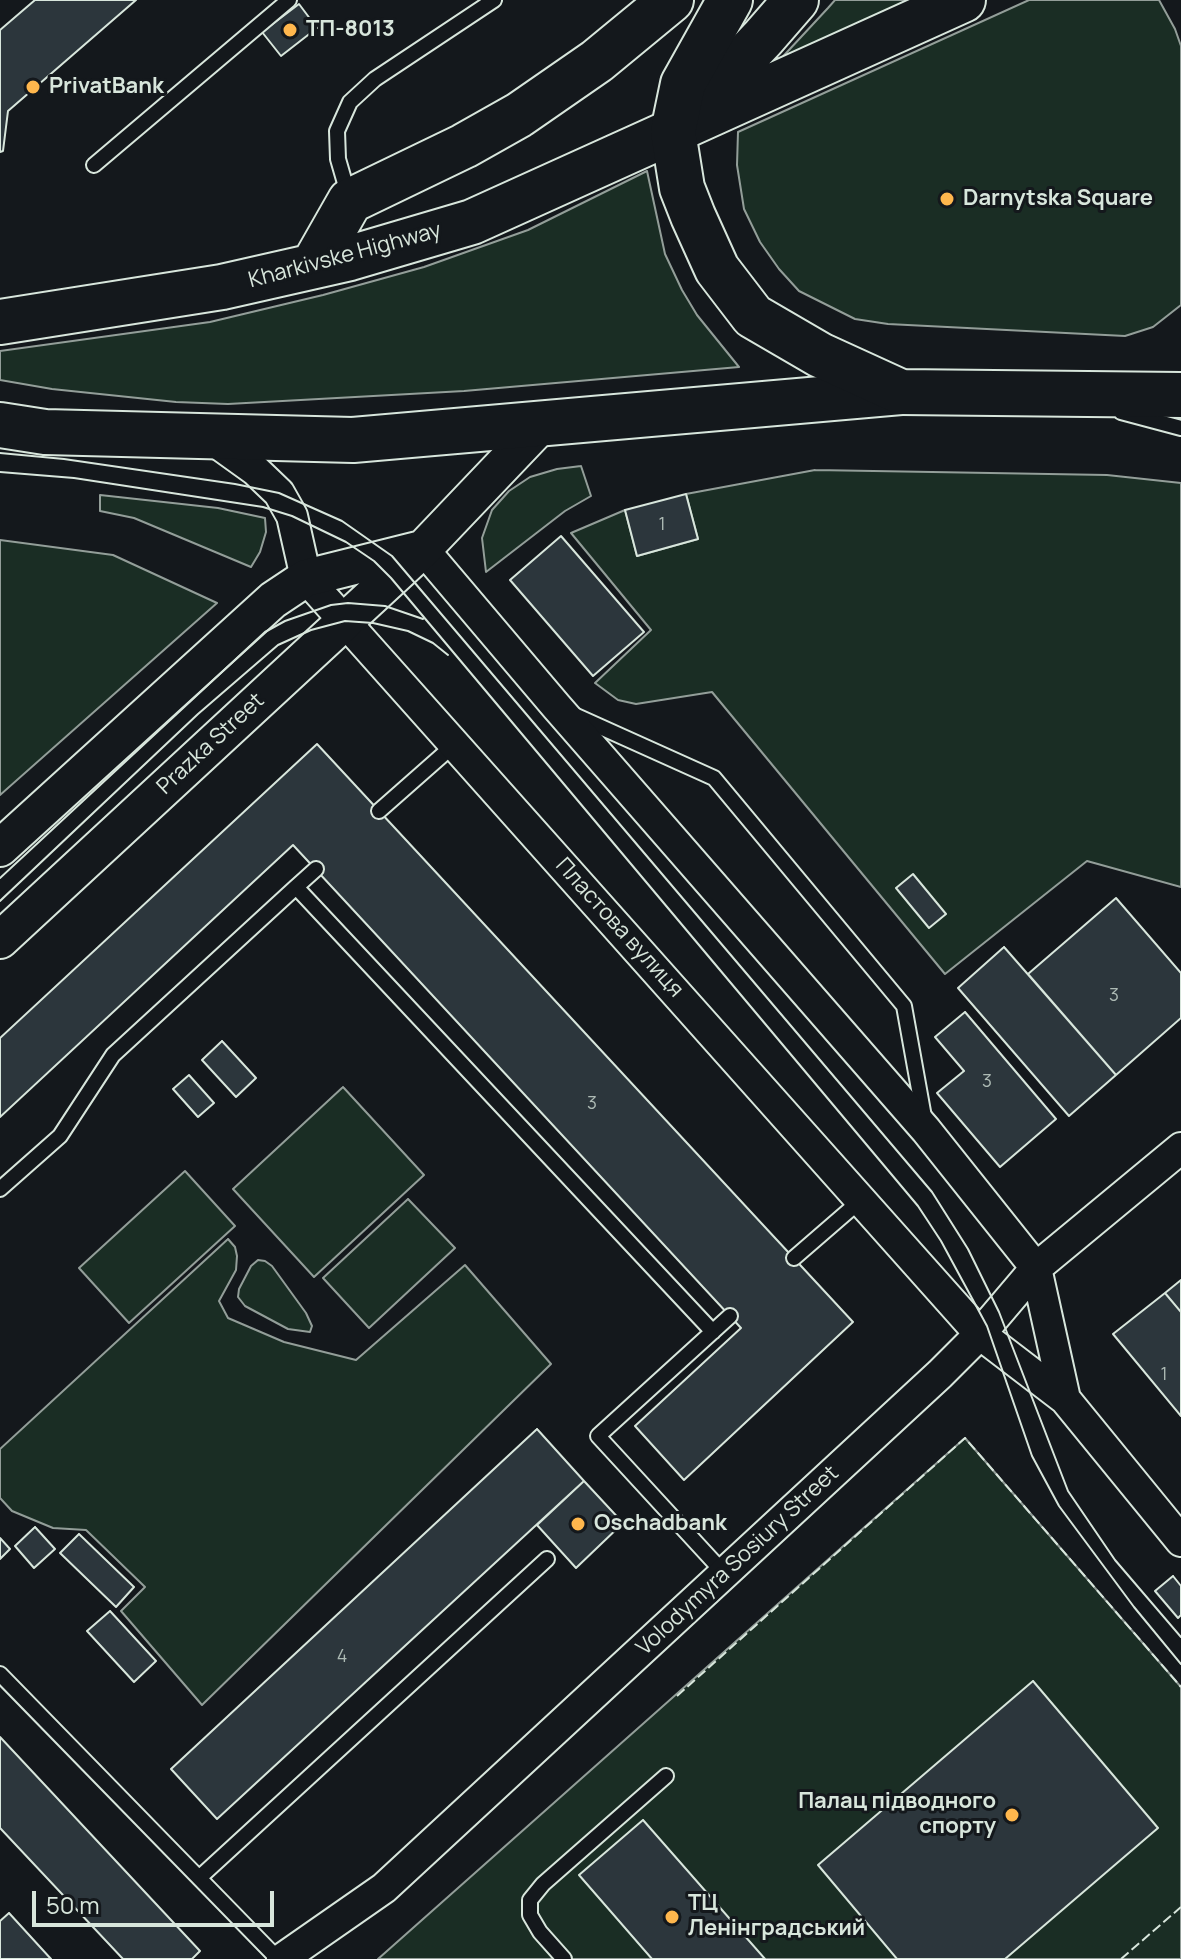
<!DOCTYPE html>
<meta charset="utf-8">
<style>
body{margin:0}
#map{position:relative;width:1181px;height:1959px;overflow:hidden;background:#14181c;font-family:Manrope,sans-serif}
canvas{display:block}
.scale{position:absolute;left:32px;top:1891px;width:242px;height:36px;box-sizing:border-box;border:4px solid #d8e6dc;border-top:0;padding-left:10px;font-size:24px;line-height:28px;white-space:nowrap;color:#d8e6dc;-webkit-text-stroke:6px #14181c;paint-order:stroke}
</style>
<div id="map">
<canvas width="1181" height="1959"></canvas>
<div class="scale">50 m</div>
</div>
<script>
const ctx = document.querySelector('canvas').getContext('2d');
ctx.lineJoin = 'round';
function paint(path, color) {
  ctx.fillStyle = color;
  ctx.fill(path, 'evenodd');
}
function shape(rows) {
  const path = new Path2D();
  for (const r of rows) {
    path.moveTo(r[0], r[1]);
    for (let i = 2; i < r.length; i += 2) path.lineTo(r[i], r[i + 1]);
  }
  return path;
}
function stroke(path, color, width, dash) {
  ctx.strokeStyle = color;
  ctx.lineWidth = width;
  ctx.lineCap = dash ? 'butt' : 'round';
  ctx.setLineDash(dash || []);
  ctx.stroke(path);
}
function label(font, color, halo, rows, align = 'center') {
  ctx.font = font + ' Manrope,sans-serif';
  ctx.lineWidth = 6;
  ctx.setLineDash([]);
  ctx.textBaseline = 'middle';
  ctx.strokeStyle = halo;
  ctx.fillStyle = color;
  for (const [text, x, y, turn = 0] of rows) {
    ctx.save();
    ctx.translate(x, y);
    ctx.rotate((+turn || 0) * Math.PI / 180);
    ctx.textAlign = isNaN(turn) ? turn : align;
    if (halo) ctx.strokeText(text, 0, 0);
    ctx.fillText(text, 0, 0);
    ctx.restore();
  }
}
const green = shape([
 [835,0,914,0,775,65,828,8,835,0],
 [1029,0,1159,0,1175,29,1181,46,1181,305,1153,327,1125,336,888,324,855,319,799,291,779,269,760,242,744,209,737,165,738,132,1029,0],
 [647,171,665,254,682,290,697,315,739,367,464,391,228,404,176,402,52,389,0,380,0,351,210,322,323,295,424,267,528,230,647,171],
 [581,466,591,496,565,511,486,572,482,538,492,510,509,491,530,477,557,469,581,466],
 [815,470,1107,475,1181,483,1181,887,1087,861,945,974,712,692,636,704,618,700,595,683,651,630,571,533,625,510,637,556,698,539,686,494,815,470],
 [100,495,218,508,265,518,266,532,260,552,251,567,134,518,100,511,100,495],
 [0,540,113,555,217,603,0,795,0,540],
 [343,1087,424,1175,314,1277,233,1189,343,1087],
 [185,1171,235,1226,129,1323,79,1268,185,1171],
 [408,1199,455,1248,369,1328,323,1278,408,1199],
 [228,1239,235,1247,237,1256,236,1270,219,1301,228,1318,284,1342,356,1360,465,1265,551,1364,202,1705,121,1611,145,1587,86,1530,53,1528,12,1511,0,1498,0,1449,228,1239],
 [258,1260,265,1261,272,1266,306,1313,312,1326,310,1332,288,1329,245,1306,238,1297,239,1289,251,1266,258,1260],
 [965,1438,1181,1687,1181,1959,378,1959,965,1438]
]);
const building = shape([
 [35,0,136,0,8,111,3,151,0,152,0,30,35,0],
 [299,4,317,28,281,56,262,32,299,4],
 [686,494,698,539,637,556,625,510,686,494],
 [561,536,644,632,593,676,510,580,561,536],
 [317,744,853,1322,684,1480,635,1426,741,1328,293,845,0,1117,0,1038,317,744],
 [913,874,946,914,929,928,896,888,913,874],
 [1116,898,1181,973,1181,1018,1116,1075,1028,974,1116,898],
 [1004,947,1116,1075,1069,1116,958,988,1004,947],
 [965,1012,1056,1119,1000,1167,937,1093,964,1071,935,1037,965,1012],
 [222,1041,256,1078,236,1097,202,1060,222,1041],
 [189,1075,214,1103,198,1117,173,1089,189,1075],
 [1181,1280,1181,1312,1165,1293,1181,1280],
 [1165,1293,1181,1312,1181,1416,1113,1334,1165,1293],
 [537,1429,584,1481,217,1819,171,1769,537,1429],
 [584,1481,623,1523,576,1568,537,1525,584,1481],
 [35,1527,55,1549,34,1568,15,1546,35,1527],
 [79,1534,134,1587,116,1607,60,1553,79,1534],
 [0,1538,10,1549,0,1559,0,1538],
 [1173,1576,1181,1586,1181,1615,1178,1618,1155,1591,1173,1576],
 [110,1611,156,1661,134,1682,87,1631,110,1611],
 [1033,1681,1158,1828,1005,1959,897,1959,818,1865,1033,1681],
 [0,1737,200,1951,192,1959,123,1959,0,1828,0,1737],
 [643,1820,765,1959,652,1959,579,1875,643,1820],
 [9,1913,51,1959,0,1959,0,1921,9,1913]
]);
const service = shape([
 [94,165,289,0],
 [349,197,338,159,337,131,350,102,375,79,494,0],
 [1121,412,1181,428],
 [574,715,714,778,904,1006,924,1117],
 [379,811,455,744],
 [296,887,316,869],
 [0,1189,60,1136,113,1055,296,887,713,1332],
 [794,1258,861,1200],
 [724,1573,598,1436,730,1316],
 [0,1674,278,1959],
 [199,1878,547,1559],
 [564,1959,540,1932,530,1915,530,1900,543,1884,666,1776]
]);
const minor = shape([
 [209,437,255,470,279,493,292,516,306,578,980,1334,1065,1399,1181,1541],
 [423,549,556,706,926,1130,1036,1268,1065,1399],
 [282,1959,384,1888,940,1374,980,1334,1036,1268,1181,1148]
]);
const tertiary = shape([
 [0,848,273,600,306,578,418,550],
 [0,940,423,549,543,423]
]);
const primary = shape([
 [689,116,763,38,796,0],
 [313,266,350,201,464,146,519,115,597,61,671,0],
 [0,322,222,287,350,258,472,222,963,0],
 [0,425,45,432,353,440,901,392]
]);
const trunk = shape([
 [730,0,683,84,673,132,682,188,693,216,717,269,753,316,820,355,901,392,1181,395]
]);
const tram = shape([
 [0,453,64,459,235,484,279,493,342,521,392,556,932,1192,968,1249,999,1312,1068,1491,1115,1560,1181,1637],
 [0,472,74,478,263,507,292,516,346,542,374,561,391,578,918,1206,941,1241,987,1326,1032,1456,1059,1506,1134,1607,1181,1664],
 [0,878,265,632,285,621,331,605,348,603,385,606,423,619],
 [0,901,198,714,278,645,311,630,345,621,373,623,408,631,433,643,448,655]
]);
const fence = shape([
 [677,1696,965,1438,1181,1687],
 [1121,1959,1181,1907]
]);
const markers = [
 [290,30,8,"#ffb74d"],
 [33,87,8,"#ffb74d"],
 [947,199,8,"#ffb74d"],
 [578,1524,8,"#ffb74d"],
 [1012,1815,8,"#ffb74d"],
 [672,1917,8,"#ffb74d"]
];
const numberNames = [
 ["1",662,525],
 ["3",1114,996],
 ["3",987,1082],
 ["3",592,1104],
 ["1",1164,1375],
 ["4",342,1657]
];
const poiNames = [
 ["ТП-8013",306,30],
 ["PrivatBank",49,87],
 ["Darnytska Square",963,199],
 ["Oschadbank",594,1524],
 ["Палац підводного",996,1802,"right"],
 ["спорту",996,1827,"right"],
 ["ТЦ",688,1904],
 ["Ленінградський",688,1929]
];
const streetNames = [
 ["Kharkivske Highway",345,256,-15],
 ["Prazka Street",211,744,-43],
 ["Пластова вулиця",619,928,48],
 ["Volodymyra Sosiury Street",738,1561,-43]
];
paint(green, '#1a2d24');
stroke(green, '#939e99', 2);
paint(building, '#2c363c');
stroke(building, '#d8e6dc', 2);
stroke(service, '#d8e6dc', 18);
stroke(minor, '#d8e6dc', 34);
stroke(tertiary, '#d8e6dc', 40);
stroke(primary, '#d8e6dc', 48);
stroke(trunk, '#d8e6dc', 48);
stroke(service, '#14181c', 14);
stroke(minor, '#14181c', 30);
stroke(tertiary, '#14181c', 36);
stroke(primary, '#14181c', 44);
stroke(trunk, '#14181c', 44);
stroke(tram, '#d8e6dc', 2);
stroke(fence, '#d8e6dc', 2, [10, 4]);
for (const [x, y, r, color] of markers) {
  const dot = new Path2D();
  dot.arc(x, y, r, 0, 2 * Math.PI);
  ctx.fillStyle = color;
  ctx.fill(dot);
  stroke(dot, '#14181c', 3);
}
label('18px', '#adbab4', null, numberNames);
label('bold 22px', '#d8e6dc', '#14181c', poiNames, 'left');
label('22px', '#d8e6dc', '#14181c', streetNames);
</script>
